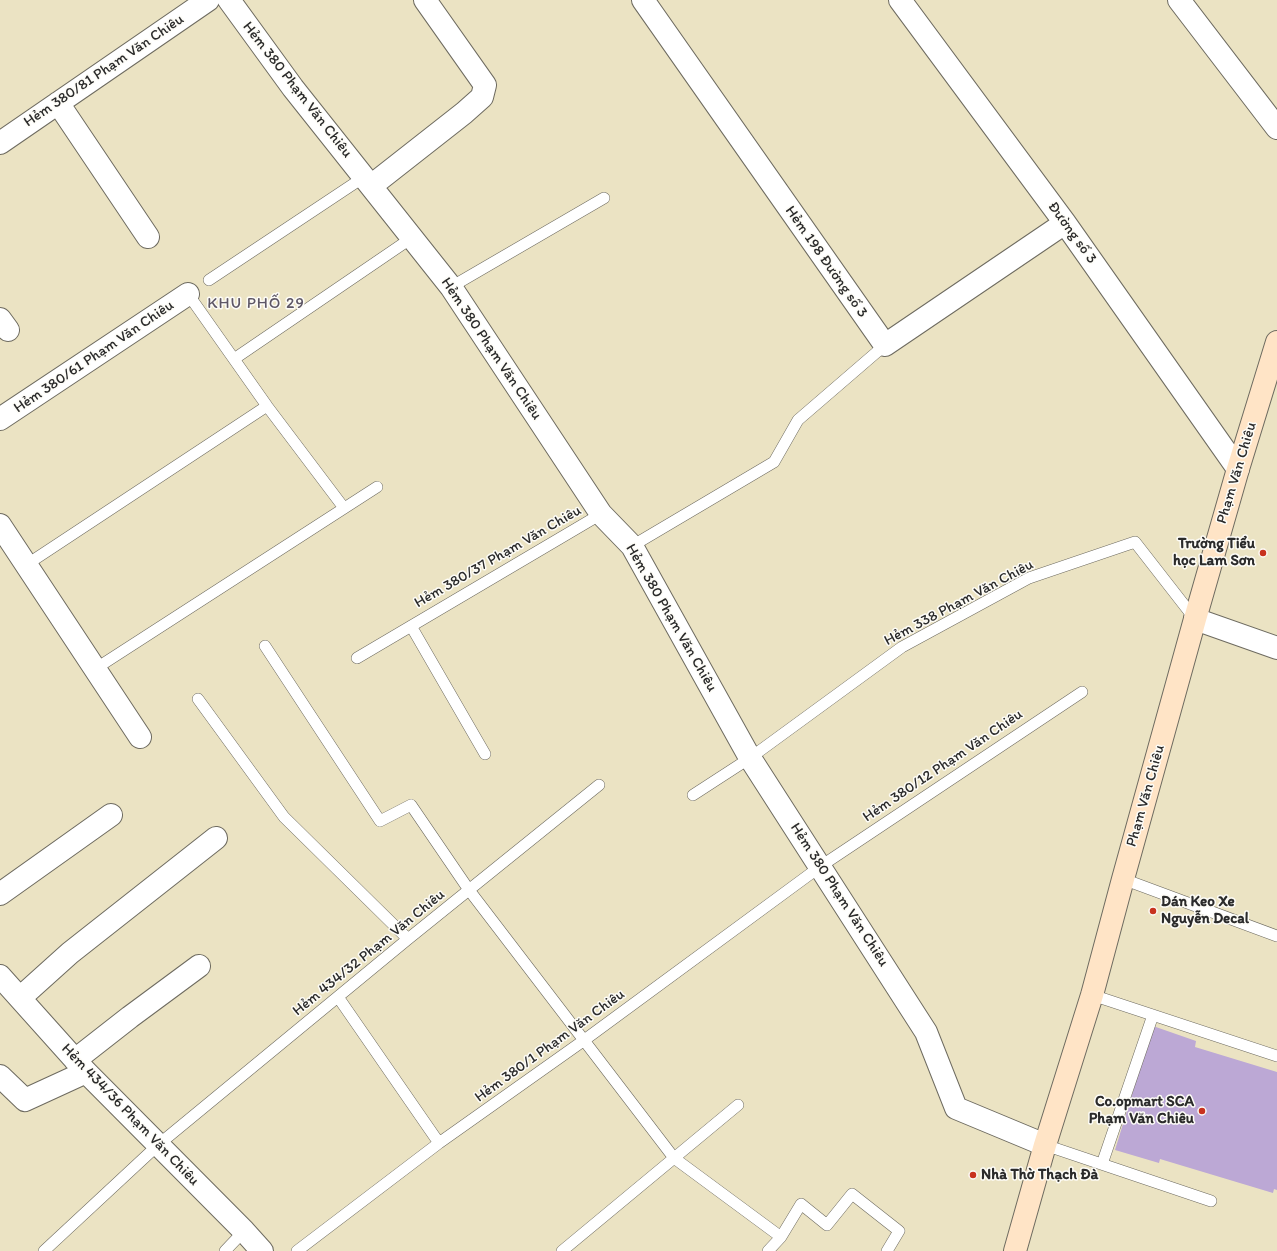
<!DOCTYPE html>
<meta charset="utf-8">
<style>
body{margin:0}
canvas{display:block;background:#ebe3c3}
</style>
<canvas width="1277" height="1251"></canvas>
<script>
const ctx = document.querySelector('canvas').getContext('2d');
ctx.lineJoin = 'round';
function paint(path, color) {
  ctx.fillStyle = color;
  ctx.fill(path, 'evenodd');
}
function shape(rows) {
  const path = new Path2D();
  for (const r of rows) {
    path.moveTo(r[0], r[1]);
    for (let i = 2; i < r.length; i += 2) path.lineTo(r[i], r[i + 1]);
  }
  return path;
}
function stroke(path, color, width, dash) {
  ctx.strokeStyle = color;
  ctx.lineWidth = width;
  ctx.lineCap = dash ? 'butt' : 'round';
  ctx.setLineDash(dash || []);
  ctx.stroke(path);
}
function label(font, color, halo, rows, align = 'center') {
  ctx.font = font + ' Itim,sans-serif';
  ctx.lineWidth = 3;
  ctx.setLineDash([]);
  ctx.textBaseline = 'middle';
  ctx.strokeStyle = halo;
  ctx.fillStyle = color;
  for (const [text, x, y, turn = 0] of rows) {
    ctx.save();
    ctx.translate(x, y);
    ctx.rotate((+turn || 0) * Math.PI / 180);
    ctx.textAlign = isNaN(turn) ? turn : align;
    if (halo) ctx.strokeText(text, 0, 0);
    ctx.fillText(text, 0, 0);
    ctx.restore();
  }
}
const building = shape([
 [1153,1026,1196,1041,1195,1047,1277,1072,1277,1190,1274,1189,1273,1193,1160,1159,1159,1163,1115,1150]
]);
const lane = shape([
 [209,280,364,177],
 [451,287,604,198],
 [188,294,267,406,344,508],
 [234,359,413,237],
 [632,546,774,462,798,420,885,345],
 [26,565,267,406],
 [411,626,485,754],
 [265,646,380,821,411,805,469,890,674,1158,781,1237],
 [357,658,601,514],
 [95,669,377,487],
 [198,699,284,817,408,939],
 [693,795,750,758,902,647,1029,578,1135,542,1195,619],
 [1123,879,1277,936],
 [1092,995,1277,1056],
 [338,997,439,1143],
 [1045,1145,1211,1201],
 [1102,1164,1153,1015],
 [44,1251,158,1145,408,939,599,785],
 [225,1251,244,1231],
 [297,1251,439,1143,583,1041,821,866,1082,692],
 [562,1251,738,1105],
 [768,1251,781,1237,801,1204,827,1225,852,1194,899,1231,887,1251]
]);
const street = shape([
 [229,0,293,88,451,287,601,514,632,546,750,758,926,1032,956,1108,1045,1145],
 [643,0,885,345,1065,223],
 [900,0,1065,223,1238,469],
 [1179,0,1277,128],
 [58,103,148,237],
 [0,143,208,0],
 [371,186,464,113,482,97,485,85,425,0],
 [0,319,8,330],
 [0,419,188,294],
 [0,525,140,737],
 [1195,619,1277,648],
 [0,894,111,815],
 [0,976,86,1072,244,1231,262,1251],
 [20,998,70,953,216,838],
 [75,1060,130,1017,199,966],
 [0,1076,25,1100,86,1072]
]);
const secondary = shape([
 [1015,1251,1045,1145,1092,995,1123,879,1195,619,1238,469,1277,342]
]);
const markers = [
 [1263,553,4,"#c8321e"],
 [1153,911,4,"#c8321e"],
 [1202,1111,4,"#c8321e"],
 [973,1175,4,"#c8321e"]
];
const streetNames = [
 ["Hẻm 380/81 Phạm Văn Chiêu",104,71,-34],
 ["Hẻm 380 Phạm Văn Chiêu",297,90,52],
 ["Đường số 3",1072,233,54],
 ["Hẻm 198 Đường số 3",826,262,55],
 ["Hẻm 380 Phạm Văn Chiêu",491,349,56],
 ["Hẻm 380/61 Phạm Văn Chiêu",94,357,-34],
 ["Phạm Văn Chiêu",1237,473,-73],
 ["Hẻm 380/37 Phạm Văn Chiêu",498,557,-30],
 ["Hẻm 338 Phạm Văn Chiêu",959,603,-28],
 ["Hẻm 380 Phạm Văn Chiêu",671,618,60],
 ["Hẻm 380/12 Phạm Văn Chiêu",943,766,-34],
 ["Phạm Văn Chiêu",1146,796,-74],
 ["Hẻm 380 Phạm Văn Chiêu",839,895,57],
 ["Hẻm 434/32 Phạm Văn Chiêu",369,953,-39],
 ["Hẻm 380/1 Phạm Văn Chiêu",550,1046,-36],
 ["Hẻm 434/36 Phạm Văn Chiêu",130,1115,46]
];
const poiNames = [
 ["Trường Tiểu",1255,544],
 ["học Lam Sơn",1255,561],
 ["Dán Keo Xe",1161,902,"left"],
 ["Nguyễn Decal",1161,919,"left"],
 ["Co.opmart SCA",1194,1102],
 ["Phạm Văn Chiêu",1194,1119],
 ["Nhà Thờ Thạch Đà",981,1175,"left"]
];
const neighbourhoodNames = [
 ["KHU PHỐ 29",256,304]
];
paint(building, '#bca8d5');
stroke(lane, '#6e6b60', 12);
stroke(street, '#6e6b60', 24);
stroke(secondary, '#6e6b60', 24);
stroke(lane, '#fff', 11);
stroke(street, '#fff', 22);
stroke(secondary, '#ffe4c6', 22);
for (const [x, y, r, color] of markers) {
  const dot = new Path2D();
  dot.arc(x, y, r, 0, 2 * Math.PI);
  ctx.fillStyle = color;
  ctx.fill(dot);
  stroke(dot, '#fdfcf7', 1.5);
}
label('15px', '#2b2b2b', '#fdfcf7', streetNames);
label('bold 15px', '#2b2b2b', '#fdfcf7', poiNames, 'right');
ctx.letterSpacing = '1px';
label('16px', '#5e5766', '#fdfcf7', neighbourhoodNames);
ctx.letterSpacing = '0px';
</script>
